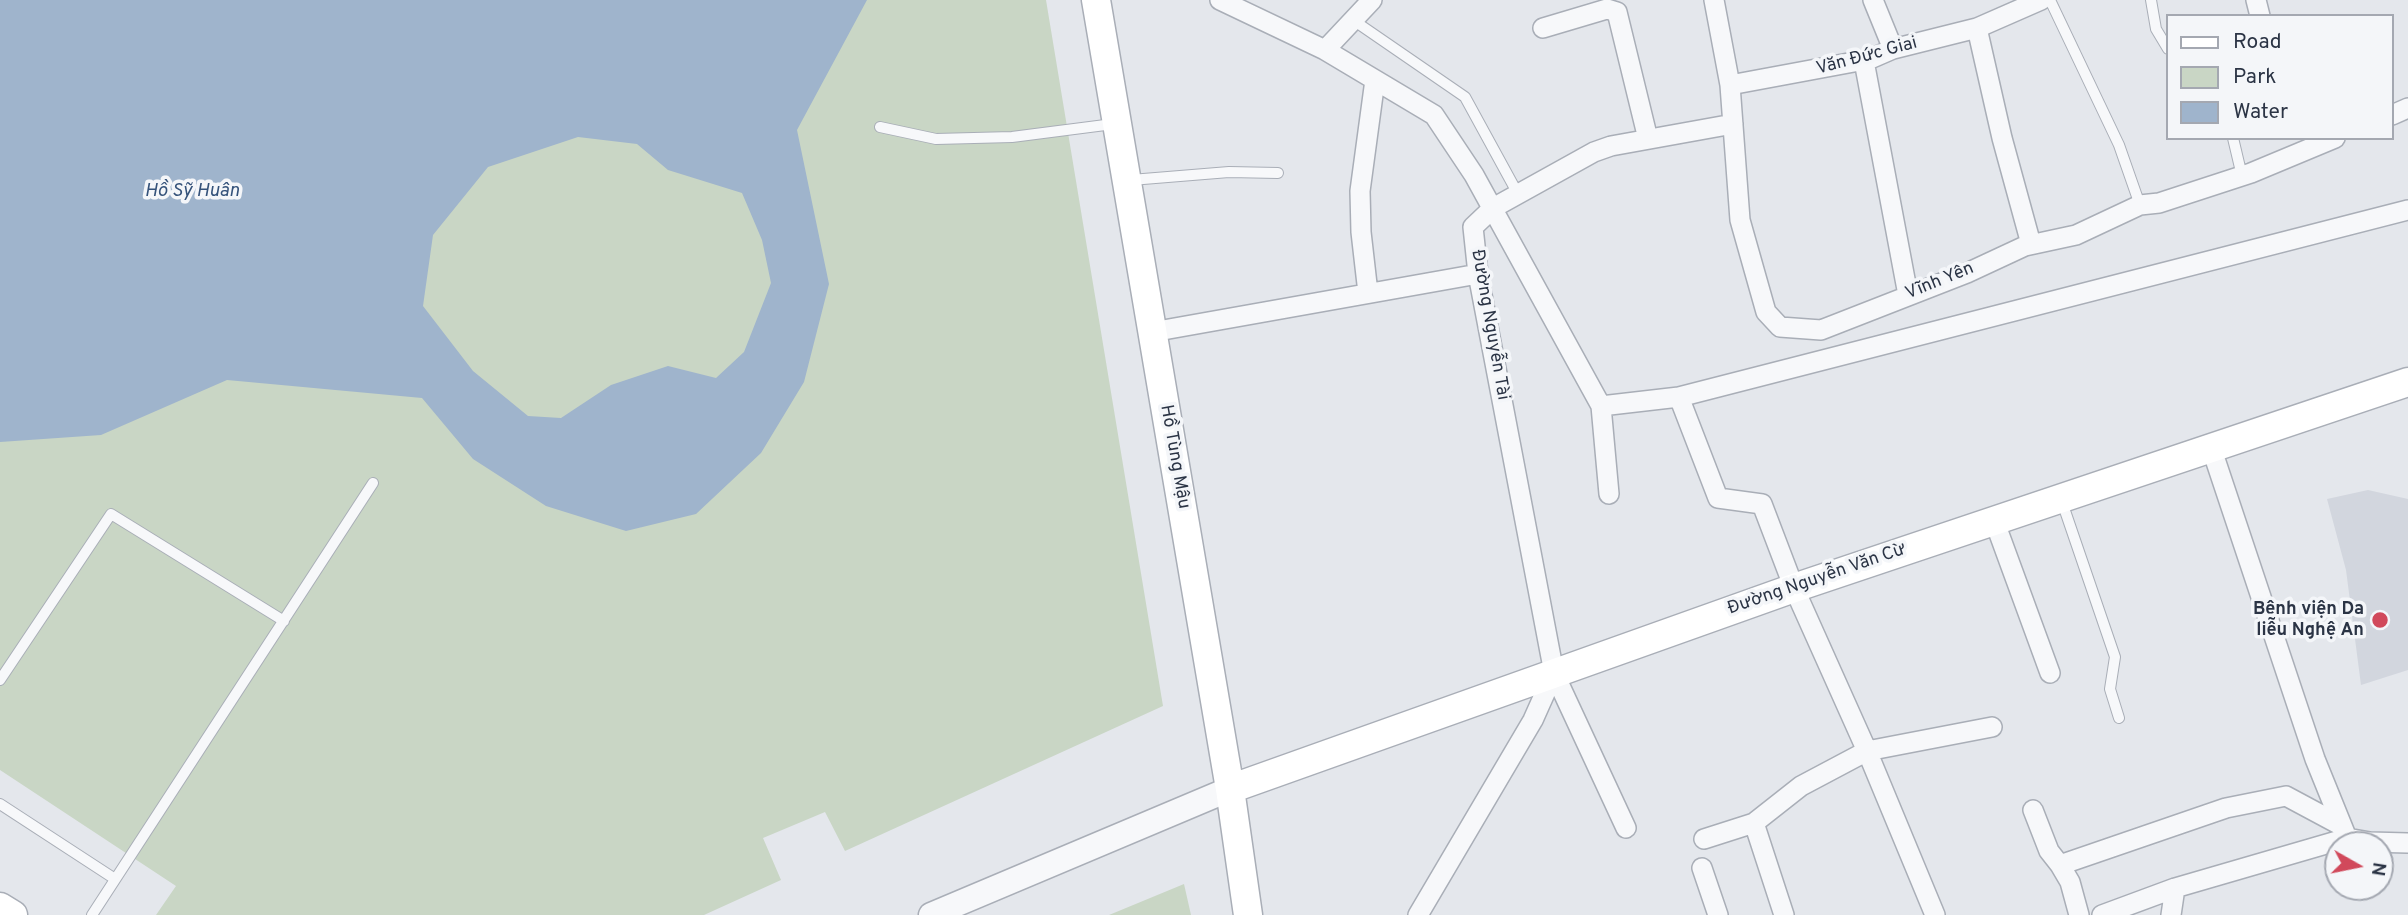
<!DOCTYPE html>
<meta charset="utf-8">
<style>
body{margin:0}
#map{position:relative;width:2408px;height:915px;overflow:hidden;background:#e4e7ec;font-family:Overpass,sans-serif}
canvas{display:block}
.legend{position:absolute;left:2166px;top:14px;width:228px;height:126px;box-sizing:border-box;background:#f4f6f9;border:2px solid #a4a8b1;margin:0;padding:9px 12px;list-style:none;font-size:21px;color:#2b3445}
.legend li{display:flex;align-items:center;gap:14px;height:35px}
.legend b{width:35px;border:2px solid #a4a8b1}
.north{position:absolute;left:2324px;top:831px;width:70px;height:70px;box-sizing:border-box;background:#f4f6f9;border:2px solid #a4a8b1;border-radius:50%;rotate:99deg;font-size:19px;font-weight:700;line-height:28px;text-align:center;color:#2b3445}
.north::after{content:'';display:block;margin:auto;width:24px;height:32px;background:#d1495b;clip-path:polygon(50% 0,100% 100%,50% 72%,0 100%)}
</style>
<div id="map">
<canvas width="2408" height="915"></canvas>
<ul class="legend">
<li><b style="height:9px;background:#fff"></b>Road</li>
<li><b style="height:19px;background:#c9d6c5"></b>Park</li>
<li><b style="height:19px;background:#9fb4cc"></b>Water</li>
</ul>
<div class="north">N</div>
</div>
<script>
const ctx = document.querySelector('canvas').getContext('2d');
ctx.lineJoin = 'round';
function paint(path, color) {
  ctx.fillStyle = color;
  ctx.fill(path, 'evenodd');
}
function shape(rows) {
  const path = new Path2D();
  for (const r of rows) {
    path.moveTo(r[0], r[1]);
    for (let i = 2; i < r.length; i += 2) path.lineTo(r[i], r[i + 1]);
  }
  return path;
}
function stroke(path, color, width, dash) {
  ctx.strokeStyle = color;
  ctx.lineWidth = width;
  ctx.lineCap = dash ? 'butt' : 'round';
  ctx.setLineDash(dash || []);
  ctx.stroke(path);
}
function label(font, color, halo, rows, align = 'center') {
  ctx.font = font + ' Overpass,sans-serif';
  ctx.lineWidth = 7;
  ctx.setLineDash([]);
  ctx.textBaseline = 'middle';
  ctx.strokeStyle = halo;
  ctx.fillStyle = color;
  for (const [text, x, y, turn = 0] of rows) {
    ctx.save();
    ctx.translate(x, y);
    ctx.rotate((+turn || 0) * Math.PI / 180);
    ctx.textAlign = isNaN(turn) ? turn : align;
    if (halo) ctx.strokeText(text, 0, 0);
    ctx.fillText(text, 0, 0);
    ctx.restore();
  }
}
const built = shape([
 [2368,490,2408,499,2408,670,2361,685,2346,570,2327,499]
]);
const green = shape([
 [0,0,1046,0,1163,706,845,851,825,812,763,838,781,880,704,915,156,915,176,886,0,770],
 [1184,884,1191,915,1109,915]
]);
const water = shape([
 [0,0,867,0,797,130,829,284,804,382,761,453,696,514,626,531,546,506,473,459,422,398,227,380,101,435,0,442],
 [578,137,637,144,668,170,742,193,762,240,771,283,744,352,716,378,668,366,611,385,561,418,528,416,473,371,423,306,433,235,488,167]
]);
const service = shape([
 [2050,0,2119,145,2140,205],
 [2151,0,2156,29,2168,49],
 [1353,20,1465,97,1518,194],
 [880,127,936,139,1012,137,1113,124],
 [2233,138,2242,176],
 [1131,180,1229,172,1278,173],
 [2062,502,2115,657,2110,689,2119,718],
 [0,680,111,514,284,621],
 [0,804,115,879],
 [92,915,373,483]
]);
const minor = shape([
 [1220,0,1325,50,1434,115,1474,175,1601,406,1679,397,2408,210],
 [1714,0,1730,85,1870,59,1893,49,1977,28,2041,0],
 [1873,0,1893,49],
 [2256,0,2260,16],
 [1543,28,1607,9,1617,12,1648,139],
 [1977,28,2002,138,2031,244],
 [1325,50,1372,0],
 [1864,61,1908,295],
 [1730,85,1740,220,1766,312,1780,327,1821,330,1967,273,2025,246,2076,235,2140,205,2159,203,2251,173,2335,138],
 [2392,115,2408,108],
 [1368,293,1361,232,1360,191,1375,80],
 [1152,332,1478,274],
 [1679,397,1718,498,1762,504,1794,588,1867,751,1935,915],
 [1601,406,1609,494],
 [2211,447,2315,759,2347,838],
 [1994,520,2050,673],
 [2033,810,2049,851,2060,865],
 [1754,823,1784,915],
 [1626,828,1554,673,1478,274,1473,227,1493,208,1594,152,1611,146,1733,124],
 [1704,839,1754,823,1801,786,1867,751,1992,727],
 [1702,868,1718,915],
 [1418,915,1533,720,1554,673],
 [2079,915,2070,882,2060,865,2095,853,2226,808,2286,796,2342,826],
 [2102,915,2175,888,2347,838,2370,842,2408,843],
 [2171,915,2175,888]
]);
const tertiary = shape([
 [931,915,1230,789]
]);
const secondary = shape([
 [1096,0,1230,789,1248,915],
 [1230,789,1794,588,2408,382],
 [0,907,13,915]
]);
const markers = [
 [2380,620,9,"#d1495b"]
];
const streetNames = [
 ["Văn Đức Giai",1867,57,-15],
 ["Vĩnh Yên",1940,282,-22],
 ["Đường Nguyễn Tài",1489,325,80],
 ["Hồ Tùng Mậu",1174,457,80],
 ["Đường Nguyễn Văn Cừ",1817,580,-19]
];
const poiNames = [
 ["Bệnh viện Da",2364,610],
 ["liễu Nghệ An",2364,631]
];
const waterNames = [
 ["Hồ Sỹ Huân",192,192]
];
paint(built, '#d2d6de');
paint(green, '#c9d6c5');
paint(water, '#9fb4cc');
stroke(service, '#a9aeb7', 12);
stroke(minor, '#a9aeb7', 22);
stroke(tertiary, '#a9aeb7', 27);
stroke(secondary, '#a9aeb7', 31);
stroke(service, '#f7f8fa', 10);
stroke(minor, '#f7f8fa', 19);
stroke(tertiary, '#f7f8fa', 24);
stroke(secondary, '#fff', 28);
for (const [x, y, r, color] of markers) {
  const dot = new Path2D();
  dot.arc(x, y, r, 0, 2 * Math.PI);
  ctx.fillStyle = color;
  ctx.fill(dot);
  stroke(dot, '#f4f6f9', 2.5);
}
label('18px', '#2b3445', '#f4f6f9', streetNames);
label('bold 18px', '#2b3445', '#f4f6f9', poiNames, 'right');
label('italic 19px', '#34527a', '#f4f6f9', waterNames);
</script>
